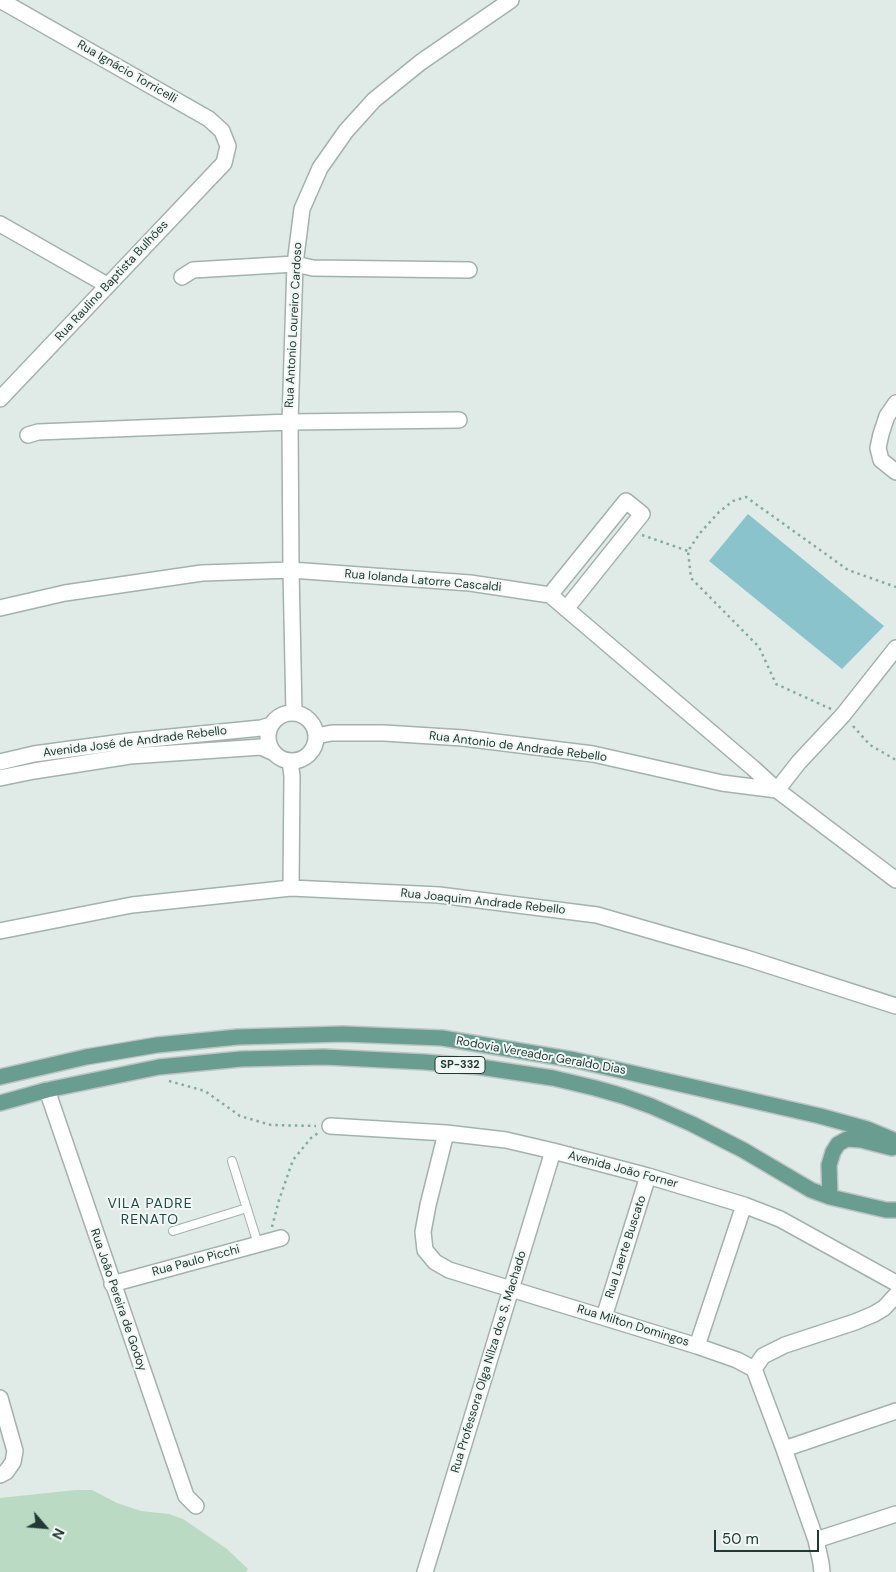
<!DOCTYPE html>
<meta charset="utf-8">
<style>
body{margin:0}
#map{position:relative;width:896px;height:1572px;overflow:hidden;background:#e0eae6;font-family:"DM Sans",sans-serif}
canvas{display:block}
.north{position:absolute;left:20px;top:1502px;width:50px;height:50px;-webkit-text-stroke:4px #f1f7f4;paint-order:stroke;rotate:117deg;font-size:14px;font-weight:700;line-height:20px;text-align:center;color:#223a33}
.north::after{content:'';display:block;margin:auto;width:18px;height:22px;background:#223a33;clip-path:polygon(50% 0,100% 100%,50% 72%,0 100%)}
.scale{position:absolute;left:714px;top:1530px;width:105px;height:22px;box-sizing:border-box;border:2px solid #223a33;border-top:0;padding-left:6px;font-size:15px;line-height:18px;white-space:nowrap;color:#223a33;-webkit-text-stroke:4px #f1f7f4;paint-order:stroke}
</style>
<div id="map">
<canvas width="896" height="1572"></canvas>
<div class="north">N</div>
<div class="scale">50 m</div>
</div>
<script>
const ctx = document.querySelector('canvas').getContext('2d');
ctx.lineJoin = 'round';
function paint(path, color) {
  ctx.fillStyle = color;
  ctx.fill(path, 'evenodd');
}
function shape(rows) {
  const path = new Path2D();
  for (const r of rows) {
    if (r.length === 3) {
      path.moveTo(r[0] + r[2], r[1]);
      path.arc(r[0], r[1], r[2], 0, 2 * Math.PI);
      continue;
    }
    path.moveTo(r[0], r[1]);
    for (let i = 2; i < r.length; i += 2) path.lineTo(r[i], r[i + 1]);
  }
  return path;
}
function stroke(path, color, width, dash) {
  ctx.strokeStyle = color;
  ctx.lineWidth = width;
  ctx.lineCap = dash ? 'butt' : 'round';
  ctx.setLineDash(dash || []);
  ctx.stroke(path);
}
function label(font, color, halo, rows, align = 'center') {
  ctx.font = font + ' "DM Sans",sans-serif';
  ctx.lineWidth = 4;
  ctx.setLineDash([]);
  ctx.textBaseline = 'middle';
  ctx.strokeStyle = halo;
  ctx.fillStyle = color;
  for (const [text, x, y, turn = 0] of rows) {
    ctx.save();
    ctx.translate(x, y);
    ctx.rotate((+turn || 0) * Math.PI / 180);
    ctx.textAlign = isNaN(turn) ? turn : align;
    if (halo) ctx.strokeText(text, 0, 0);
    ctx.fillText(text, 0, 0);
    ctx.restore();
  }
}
const green = shape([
 [76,1490,92,1490,117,1503,141,1511,169,1514,183,1519,227,1549,248,1569,246,1572,0,1572,0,1498]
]);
const water = shape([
 [748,514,884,626,842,669,709,561]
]);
const path = shape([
 [642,535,688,551],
 [831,709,776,684,759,647,691,578,688,551,700,533,719,512,733,501,746,497,848,570,896,587],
 [853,726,870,745,896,760],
 [169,1081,205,1091,240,1116,271,1125,316,1126],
 [272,1227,279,1200,293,1160,311,1138,318,1133]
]);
const lane = shape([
 [232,1161,258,1244],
 [173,1231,247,1208]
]);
const street = shape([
 [0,0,209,119,222,131,228,146,224,163,0,399],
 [0,224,107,285],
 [182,277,193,270,295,264,313,268,469,270],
 [896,403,887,416,881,434,878,448,881,460,896,472],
 [28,435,38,432,290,422,459,420],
 [550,595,626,501,642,514,566,609],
 [0,608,65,593,202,573,291,570,470,583,550,595,753,768,777,790,896,880],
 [294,713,291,570,290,422,295,264,302,209,320,168,346,131,374,100,421,62,511,0],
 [292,737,24],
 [316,736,332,733,384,733,463,738,593,754,722,783,777,790],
 [290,761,292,776,291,888],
 [0,762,34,754,130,741,261,728,271,725],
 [0,778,34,771,130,756,261,747,272,752],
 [777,790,799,762,843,715,896,648],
 [0,931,132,905,291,888,439,895,597,915,746,958,896,1006],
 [47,1090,186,1496,196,1506],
 [330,1126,446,1133,506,1140,553,1151,648,1176,744,1205,780,1219,896,1283],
 [446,1133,428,1205,423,1232,425,1250,435,1262,449,1270,697,1346,737,1360,754,1369,784,1449,816,1540,821,1563,822,1572],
 [112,1284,281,1238],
 [604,1317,648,1176],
 [697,1346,744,1205],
 [754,1369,763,1356,785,1345,855,1322,874,1314,884,1308,896,1295],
 [0,1398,15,1451,13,1462,6,1472,0,1475],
 [784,1449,896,1411],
 [816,1540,896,1514],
 [425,1572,553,1151]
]);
const primary = shape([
 [0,1077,86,1057,157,1045,238,1037,343,1034,442,1038,575,1060,820,1116,867,1129,896,1141],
 [0,1103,47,1090,159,1067,241,1059,324,1057,425,1062,480,1067,553,1078,595,1088,623,1096,651,1106,692,1124,743,1150,811,1190,830,1197,886,1210,896,1210],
 [830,1197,829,1165,833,1152,838,1144,847,1139,861,1140,892,1148]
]);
const shields = [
 [460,1065,50]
];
const shieldNames = [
 ["SP-332",460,1065]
];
const streetNames = [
 ["Rua Ignácio Torricelli",127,72,30],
 ["Rua Raulino Baptista Bulhões",112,281,-47],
 ["Rua Antonio Loureiro Cardoso",294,325,-87],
 ["Rua Iolanda Latorre Cascaldi",423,581,5],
 ["Avenida José de Andrade Rebello",135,742,-7],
 ["Rua Antonio de Andrade Rebello",518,747,7],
 ["Rua Joaquim Andrade Rebello",483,902,6],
 ["Rodovia Vereador Geraldo Dias",541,1056,10],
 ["Avenida João Forner",623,1170,15],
 ["Rua Laerte Buscato",626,1247,-72],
 ["Rua Paulo Picchi",196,1261,-15],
 ["Rua João Pereira de Godoy",118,1300,71],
 ["Rua Milton Domingos",633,1326,17],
 ["Rua Professora Olga Nilza dos S. Machado",489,1362,-73]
];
const neighbourhoodNames = [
 ["VILA PADRE",150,1204],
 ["RENATO",150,1220]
];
paint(green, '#badac3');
paint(water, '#8bc3cc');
stroke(lane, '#a3b2ad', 10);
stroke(street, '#a3b2ad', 18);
stroke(primary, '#bdc4c2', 18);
stroke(path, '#83ac9f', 2.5, [2.5, 4]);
stroke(lane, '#fff', 8);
stroke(street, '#fff', 15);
stroke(primary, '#689d8f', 15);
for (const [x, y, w] of shields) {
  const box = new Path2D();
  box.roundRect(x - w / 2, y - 8.5, w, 17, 4);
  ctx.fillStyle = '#f1f7f4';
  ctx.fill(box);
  stroke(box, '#223a33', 1);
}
label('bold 11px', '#223a33', null, shieldNames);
label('12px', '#223a33', '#f1f7f4', streetNames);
ctx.letterSpacing = '1px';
label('14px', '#1f4a40', '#f1f7f4', neighbourhoodNames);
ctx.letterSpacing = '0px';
</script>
